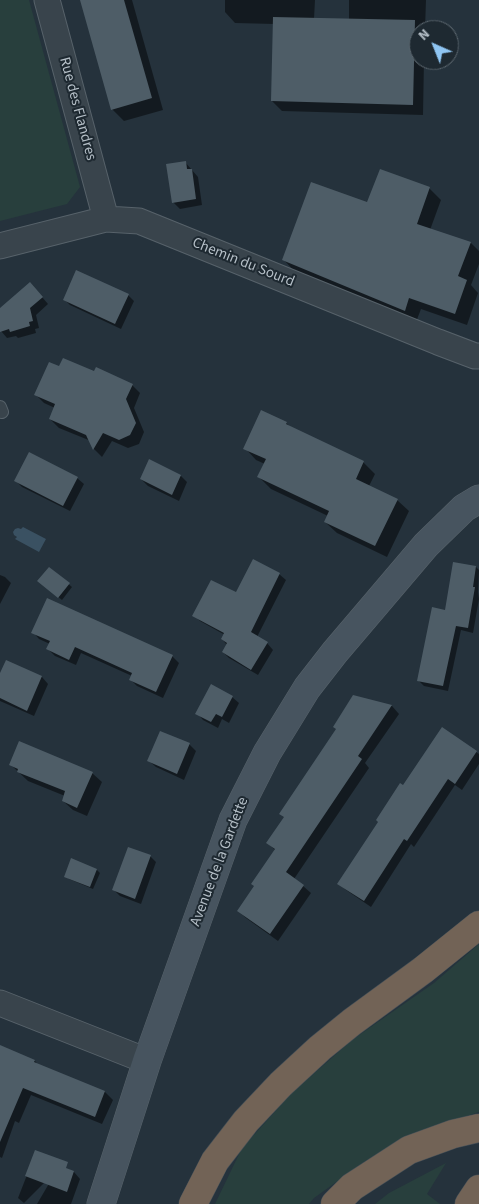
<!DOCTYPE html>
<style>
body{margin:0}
#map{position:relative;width:479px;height:1204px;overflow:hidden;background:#25323c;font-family:"Source Sans 3",sans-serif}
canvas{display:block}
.north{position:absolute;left:409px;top:20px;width:50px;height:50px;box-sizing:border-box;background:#1e2931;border:1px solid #5a656d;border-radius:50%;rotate:316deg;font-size:14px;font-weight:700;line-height:20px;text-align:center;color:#b5bfc7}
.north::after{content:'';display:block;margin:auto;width:18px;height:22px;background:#8fc5f2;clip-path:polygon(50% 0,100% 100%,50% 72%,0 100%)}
</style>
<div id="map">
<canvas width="479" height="1204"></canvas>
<div class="north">N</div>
</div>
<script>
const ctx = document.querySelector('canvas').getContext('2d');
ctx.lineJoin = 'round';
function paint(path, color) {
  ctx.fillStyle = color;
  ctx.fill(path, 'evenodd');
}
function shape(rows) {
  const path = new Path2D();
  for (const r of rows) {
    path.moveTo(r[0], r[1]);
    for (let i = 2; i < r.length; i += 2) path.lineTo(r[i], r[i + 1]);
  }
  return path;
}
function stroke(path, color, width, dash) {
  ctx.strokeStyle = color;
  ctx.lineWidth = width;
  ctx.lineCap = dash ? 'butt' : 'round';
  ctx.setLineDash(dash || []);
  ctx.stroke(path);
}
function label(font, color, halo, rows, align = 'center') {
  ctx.font = font + ' "Source Sans 3",sans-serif';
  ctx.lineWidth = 4;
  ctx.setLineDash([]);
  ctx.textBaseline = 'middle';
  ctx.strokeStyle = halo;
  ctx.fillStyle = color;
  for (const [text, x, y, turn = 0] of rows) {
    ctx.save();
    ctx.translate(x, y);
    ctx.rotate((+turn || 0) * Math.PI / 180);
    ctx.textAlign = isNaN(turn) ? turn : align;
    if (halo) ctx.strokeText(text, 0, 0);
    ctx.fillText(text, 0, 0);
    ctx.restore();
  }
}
const green = shape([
 [0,0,29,0,80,187,67,204,0,221],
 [479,944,479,1112,414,1134,364,1162,314,1198,309,1204,215,1204,242,1148,292,1093,352,1040,434,983],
 [446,1163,427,1194,440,1204,375,1204,389,1193]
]);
const water = shape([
 [23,527,46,539,39,552,15,539,17,537,14,535,13,532,15,529,18,528,21,529]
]);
const shadow = shape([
 [82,0,132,0,163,110,124,121,112,109],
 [225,0,315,0,314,19,349,20,349,0,426,0,425,30,419,30,419,60,424,60,423,115,282,111,272,101,274,24,235,23,225,12],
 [185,162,198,177,202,205,180,209,173,202],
 [429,188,441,200,430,230,471,243,479,251,479,264,471,285,478,293,467,325,421,309,416,322,295,272,284,260,368,204],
 [36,290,48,304,36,315,39,328,35,329,36,333,18,338,16,336,7,338,1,331,0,329,0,310],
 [128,295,134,301,121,329,70,305,64,299],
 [60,368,94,373,132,385,140,393,134,408,144,432,139,444,128,448,112,441,102,457,94,449,91,441,59,428,50,419,55,408,44,403,36,395],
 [286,423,292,428,363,462,375,474,369,486,397,500,409,511,387,557,337,533,325,522,328,516,271,489,259,477,265,464,256,460,245,448],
 [181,476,187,482,179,501,148,486,141,479],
 [77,478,84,484,70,511,22,487,16,481],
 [454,563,476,567,479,570,478,592,479,599,473,633,461,630,448,691,424,686,418,680,446,611],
 [49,568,72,587,62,600,42,584],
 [279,574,286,580,257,637,267,643,273,650,258,675,229,658,223,652,227,645,222,639,225,635,200,621,194,615],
 [0,575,5,577,11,583,0,604],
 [33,632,172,656,179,663,163,698,137,686,131,680,132,676,81,653,76,665,55,656,48,649,50,644,39,639],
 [6,661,42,677,48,684,34,716,0,701,0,676],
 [232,697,239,703,229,723,222,719,218,728,203,720,197,713],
 [353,697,392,706,399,714,365,763,369,768,294,879,303,886,311,893,278,941,246,918,238,911,255,887,275,850,268,843,285,817,337,730],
 [189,744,196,751,184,780,156,767,149,761],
 [476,752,479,754,479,764,462,790,455,785,414,847,411,844,371,907,346,890,339,884,404,787],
 [10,764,92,773,102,782,87,816,73,810,63,801,65,796,28,781],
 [150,856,156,862,141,904,120,896,114,890],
 [97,870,100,873,93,889,69,879,66,876],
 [0,1048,0,1047,35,1061,38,1065,105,1092,113,1100,102,1124,31,1095,19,1123,15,1121,2,1158,0,1157],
 [36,1152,60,1167,74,1172,80,1179,71,1204,37,1204,54,1175,53,1174,24,1203,18,1198]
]);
const building = shape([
 [80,0,124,0,152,98,111,110],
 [273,17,415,20,413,105,271,101],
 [186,161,187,169,192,169,196,199,172,203,166,164],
 [380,169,430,187,417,224,471,242,458,276,467,280,455,314,409,298,405,311,282,260,311,182,367,202],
 [76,270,129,294,115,324,63,300],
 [30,282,43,297,30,308,33,321,29,322,30,326,10,332,9,329,0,332,0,308],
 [63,358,94,371,96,367,133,384,126,399,136,423,130,435,119,440,103,433,93,450,86,435,49,419,55,404,34,395,49,362,59,366],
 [261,410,287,422,286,424,364,461,356,479,398,499,375,546,324,522,329,511,257,477,266,459,243,449],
 [29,452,78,477,63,506,14,481],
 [149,459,181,475,172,495,140,479],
 [253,559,280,573,251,632,268,642,251,670,222,652,227,643,221,639,224,633,192,616,211,580,236,592],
 [453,562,476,566,473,587,475,587,468,628,456,626,443,686,417,681,432,607,445,610],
 [49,567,70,583,58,598,37,581],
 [47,598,173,655,156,692,129,680,132,673,75,647,69,660,46,649,50,641,31,633],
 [6,660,42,676,27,711,0,698,0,673],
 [211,684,233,696,222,717,216,714,211,722,195,714],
 [353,695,392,705,358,756,362,759,286,872,304,885,270,934,237,911,254,886,251,884,275,849,266,843,284,817,279,814,336,729,333,727],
 [442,727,477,751,455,784,448,779,407,841,404,839,364,901,337,884,378,822,376,820,400,783,403,785],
 [160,731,190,743,177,774,147,761],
 [19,741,93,772,77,808,62,801,65,791,17,772,18,769,9,765],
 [128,847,151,855,135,899,112,890],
 [71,858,97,869,90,887,64,877],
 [0,1045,35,1060,34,1062,105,1091,95,1117,23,1088,0,1142],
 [35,1150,68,1162,66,1168,74,1171,67,1192,25,1176]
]);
const lane = shape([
 [0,407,2,412]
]);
const street = shape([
 [47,0,106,219],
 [0,246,106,219,139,221,438,342,475,356,479,356],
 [0,1003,147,1061]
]);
const secondary = shape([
 [101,1204,147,1061,233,820,267,753,307,688,335,652,426,545,464,508,479,499]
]);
const highway = shape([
 [193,1204,215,1161,246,1121,281,1084,320,1048,352,1022,423,970,479,925],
 [335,1204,352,1187,409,1150,453,1134,479,1128],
 [469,1204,479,1189]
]);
const streetNames = [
 ["Rue des Flandres",77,109,75],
 ["Chemin du Sourd",243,263,22],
 ["Avenue de la Gardette",220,862,-69]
];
paint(green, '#283f3d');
paint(water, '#3a5162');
paint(shadow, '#0007');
paint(building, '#4e5d67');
stroke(lane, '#57626a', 14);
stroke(street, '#57626a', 27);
stroke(secondary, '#57626a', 29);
stroke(highway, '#444f57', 29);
stroke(lane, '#39444c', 12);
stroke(street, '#39444c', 25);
stroke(secondary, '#47545f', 28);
stroke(highway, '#726356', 28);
label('15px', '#b5bfc7', '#1e2931', streetNames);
</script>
